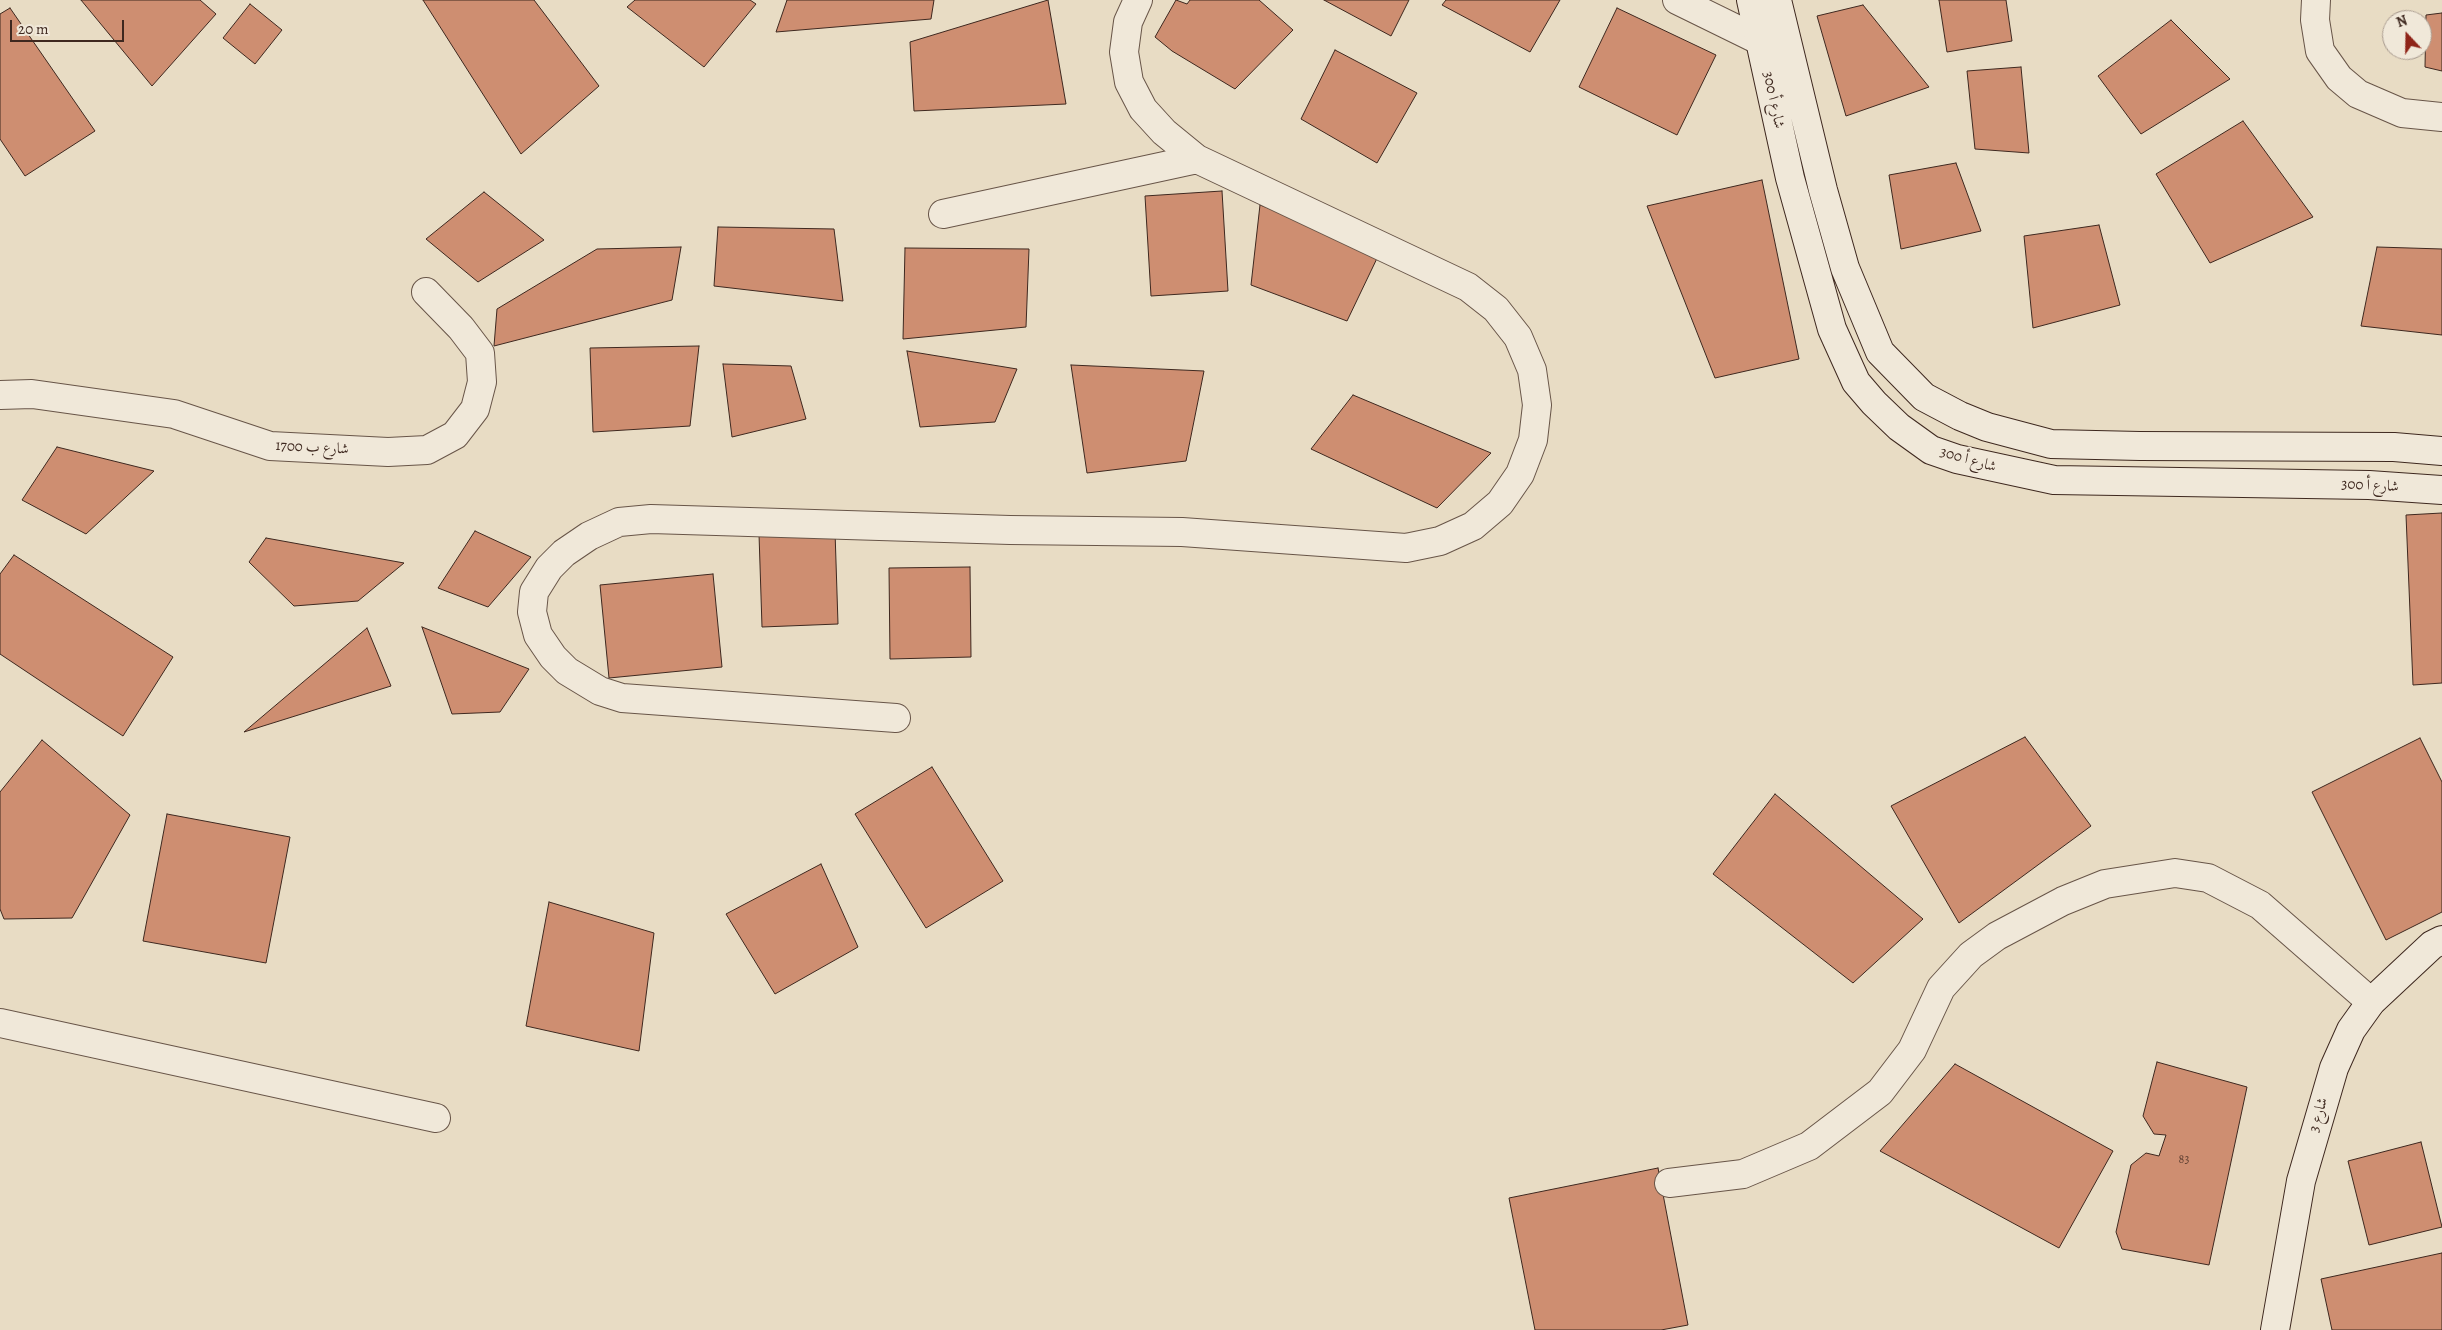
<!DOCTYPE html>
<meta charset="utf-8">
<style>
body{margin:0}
#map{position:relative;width:2442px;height:1330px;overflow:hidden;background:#e8dcc4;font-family:Alegreya,serif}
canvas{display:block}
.north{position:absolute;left:2382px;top:10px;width:50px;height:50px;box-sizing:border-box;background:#f0e8d9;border:1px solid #a99b8f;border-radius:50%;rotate:339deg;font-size:14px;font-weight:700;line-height:20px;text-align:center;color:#3e281f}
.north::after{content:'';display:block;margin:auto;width:18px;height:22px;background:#8f2418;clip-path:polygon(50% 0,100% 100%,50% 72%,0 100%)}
.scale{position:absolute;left:10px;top:20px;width:114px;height:22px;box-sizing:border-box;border:2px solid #3e281f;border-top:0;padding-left:6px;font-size:15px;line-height:18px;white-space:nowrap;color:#3e281f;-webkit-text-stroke:4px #f0e8d9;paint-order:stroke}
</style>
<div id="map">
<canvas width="2442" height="1330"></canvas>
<div class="north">N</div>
<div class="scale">20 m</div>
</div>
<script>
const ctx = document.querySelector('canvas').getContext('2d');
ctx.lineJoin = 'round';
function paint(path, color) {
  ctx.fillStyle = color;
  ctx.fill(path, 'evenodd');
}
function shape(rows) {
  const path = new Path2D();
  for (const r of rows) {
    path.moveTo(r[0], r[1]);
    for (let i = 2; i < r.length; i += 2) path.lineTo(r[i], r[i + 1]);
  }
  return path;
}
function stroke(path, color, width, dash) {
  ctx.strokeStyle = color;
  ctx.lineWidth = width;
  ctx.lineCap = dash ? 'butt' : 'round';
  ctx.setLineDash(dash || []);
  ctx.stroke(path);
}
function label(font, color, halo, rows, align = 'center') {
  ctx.font = font + ' Alegreya,Amiri,serif';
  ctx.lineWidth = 4;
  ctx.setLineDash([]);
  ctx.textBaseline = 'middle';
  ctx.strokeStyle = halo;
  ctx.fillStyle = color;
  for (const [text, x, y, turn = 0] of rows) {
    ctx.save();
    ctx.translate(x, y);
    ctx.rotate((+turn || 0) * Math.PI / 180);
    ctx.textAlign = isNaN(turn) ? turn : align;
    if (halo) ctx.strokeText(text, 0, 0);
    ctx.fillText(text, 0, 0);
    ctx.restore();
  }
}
const building = shape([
 [81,0,200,0,216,14,152,86,81,0],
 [423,0,534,0,599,86,521,154,423,0],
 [635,0,750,0,756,4,704,67,627,7,635,0],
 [787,0,934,0,931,19,776,32,787,0],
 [1048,0,1066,104,914,111,910,42,1048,0],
 [1176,0,1187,4,1190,0,1259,0,1293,30,1235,89,1172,51,1155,37,1176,0],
 [1324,0,1409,0,1391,36,1324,0],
 [1446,0,1560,0,1530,52,1442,5,1446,0],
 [1939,0,2006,0,2012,41,1947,52,1939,0],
 [250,4,282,30,255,64,223,38,250,4],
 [1863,5,1929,87,1846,116,1817,16,1863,5],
 [10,8,95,131,25,176,0,139,0,14,10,8],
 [1617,8,1716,55,1677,135,1579,87,1617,8],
 [2442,13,2442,71,2425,67,2426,15,2442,13],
 [2171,20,2230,79,2141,134,2098,76,2171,20],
 [1335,50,1417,93,1377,163,1301,119,1335,50],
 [2021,67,2029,153,1975,149,1967,71,2021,67],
 [2243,121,2313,217,2210,263,2156,174,2243,121],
 [1956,163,1981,231,1901,249,1889,175,1956,163],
 [1762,180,1799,359,1715,378,1647,206,1762,180],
 [1222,191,1228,291,1151,296,1145,196,1222,191],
 [484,192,544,240,478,282,426,239,484,192],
 [1260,205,1381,250,1347,321,1251,285,1260,205],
 [2099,225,2120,305,2033,328,2024,236,2099,225],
 [718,227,834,229,843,301,714,286,718,227],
 [681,247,672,300,494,346,497,309,597,249,681,247],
 [2377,247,2442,249,2442,335,2361,326,2377,247],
 [905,248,1029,249,1026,327,903,339,905,248],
 [699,346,690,426,593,432,590,348,699,346],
 [907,351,1017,369,995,422,920,427,907,351],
 [723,364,791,366,806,419,732,437,723,364],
 [1071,365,1204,371,1186,461,1087,473,1071,365],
 [1353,395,1491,453,1437,508,1311,449,1353,395],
 [57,447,154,471,86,534,22,500,57,447],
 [2442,513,2442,683,2413,685,2406,515,2442,513],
 [475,531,531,557,488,607,438,588,475,531],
 [835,531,838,624,762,627,759,534,835,531],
 [266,538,404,563,358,601,294,606,249,562,266,538],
 [14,555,173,657,123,736,0,654,0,574,14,555],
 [970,567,971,657,890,659,889,568,970,567],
 [713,574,722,667,609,678,600,585,713,574],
 [422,627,529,669,500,712,452,714,422,627],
 [367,628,391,686,244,732,367,628],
 [2025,737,2091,826,1959,923,1891,806,2025,737],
 [2420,738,2442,782,2442,912,2386,940,2312,792,2420,738],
 [42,740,130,815,72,918,4,919,0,909,0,792,42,740],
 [932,767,1003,881,926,928,855,814,932,767],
 [1775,794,1923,919,1853,983,1713,874,1775,794],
 [167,814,290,837,266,963,143,941,167,814],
 [821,864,858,947,775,994,726,914,821,864],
 [549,902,654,933,639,1051,526,1026,549,902],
 [2157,1062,2247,1087,2209,1265,2122,1249,2116,1232,2131,1165,2146,1153,2159,1156,2166,1135,2154,1134,2143,1116,2157,1062],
 [1955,1064,2113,1151,2059,1248,1880,1151,1955,1064],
 [2421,1142,2442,1227,2369,1245,2348,1161,2421,1142],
 [1658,1168,1688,1325,1661,1330,1535,1330,1509,1198,1658,1168],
 [2442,1253,2442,1330,2332,1330,2321,1279,2442,1253]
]);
const street = shape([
 [1677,0,1779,50],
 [2316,0,2315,20,2320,51,2339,78,2358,94,2402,113,2442,117],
 [943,214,1197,159],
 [0,395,32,394,174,414,270,446,388,452,427,450,455,435,475,409,482,382,480,353,461,328,426,292],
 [896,718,622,698,600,691,567,671,553,657,538,635,532,612,534,592,549,568,564,553,589,536,619,522,651,519,1010,530,1182,532,1406,548,1440,541,1473,526,1500,503,1520,474,1533,440,1537,405,1532,370,1518,337,1496,309,1468,287,1197,159,1164,132,1143,109,1129,82,1124,52,1128,22,1138,0],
 [0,1023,436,1118],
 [1669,1183,1743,1174,1809,1146,1880,1092,1912,1050,1941,988,1971,955,1997,936,2063,901,2105,884,2175,873,2208,878,2260,905,2371,1002]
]);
const secondary = shape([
 [1751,0,1790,178,1832,329,1856,382,1874,403,1899,427,1931,450,1957,459,2054,480,2369,485,2442,490],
 [1777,0,1823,190,1845,268,1880,352,1924,397,1960,416,1987,427,2051,444,2140,446,2394,447,2442,451],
 [2275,1330,2301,1181,2334,1068,2351,1030,2371,1002,2432,945,2442,940]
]);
const numberNames = [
 ["83",2184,1160]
];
const streetNames = [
 ["شارع أ 300",1773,100,78],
 ["شارع ب 1700",312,448,3],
 ["شارع أ 300",1968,460,16],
 ["شارع أ 300",2370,486,3],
 ["شارع 3",2319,1115,-74]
];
paint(building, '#ce8e71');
stroke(building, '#3e281f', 1);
stroke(street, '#685548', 30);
stroke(secondary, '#3e281f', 30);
stroke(street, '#f0e8d9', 28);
stroke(secondary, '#f0e8d9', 28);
label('12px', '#624234', null, numberNames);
label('15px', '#3e281f', '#f0e8d9', streetNames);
</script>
